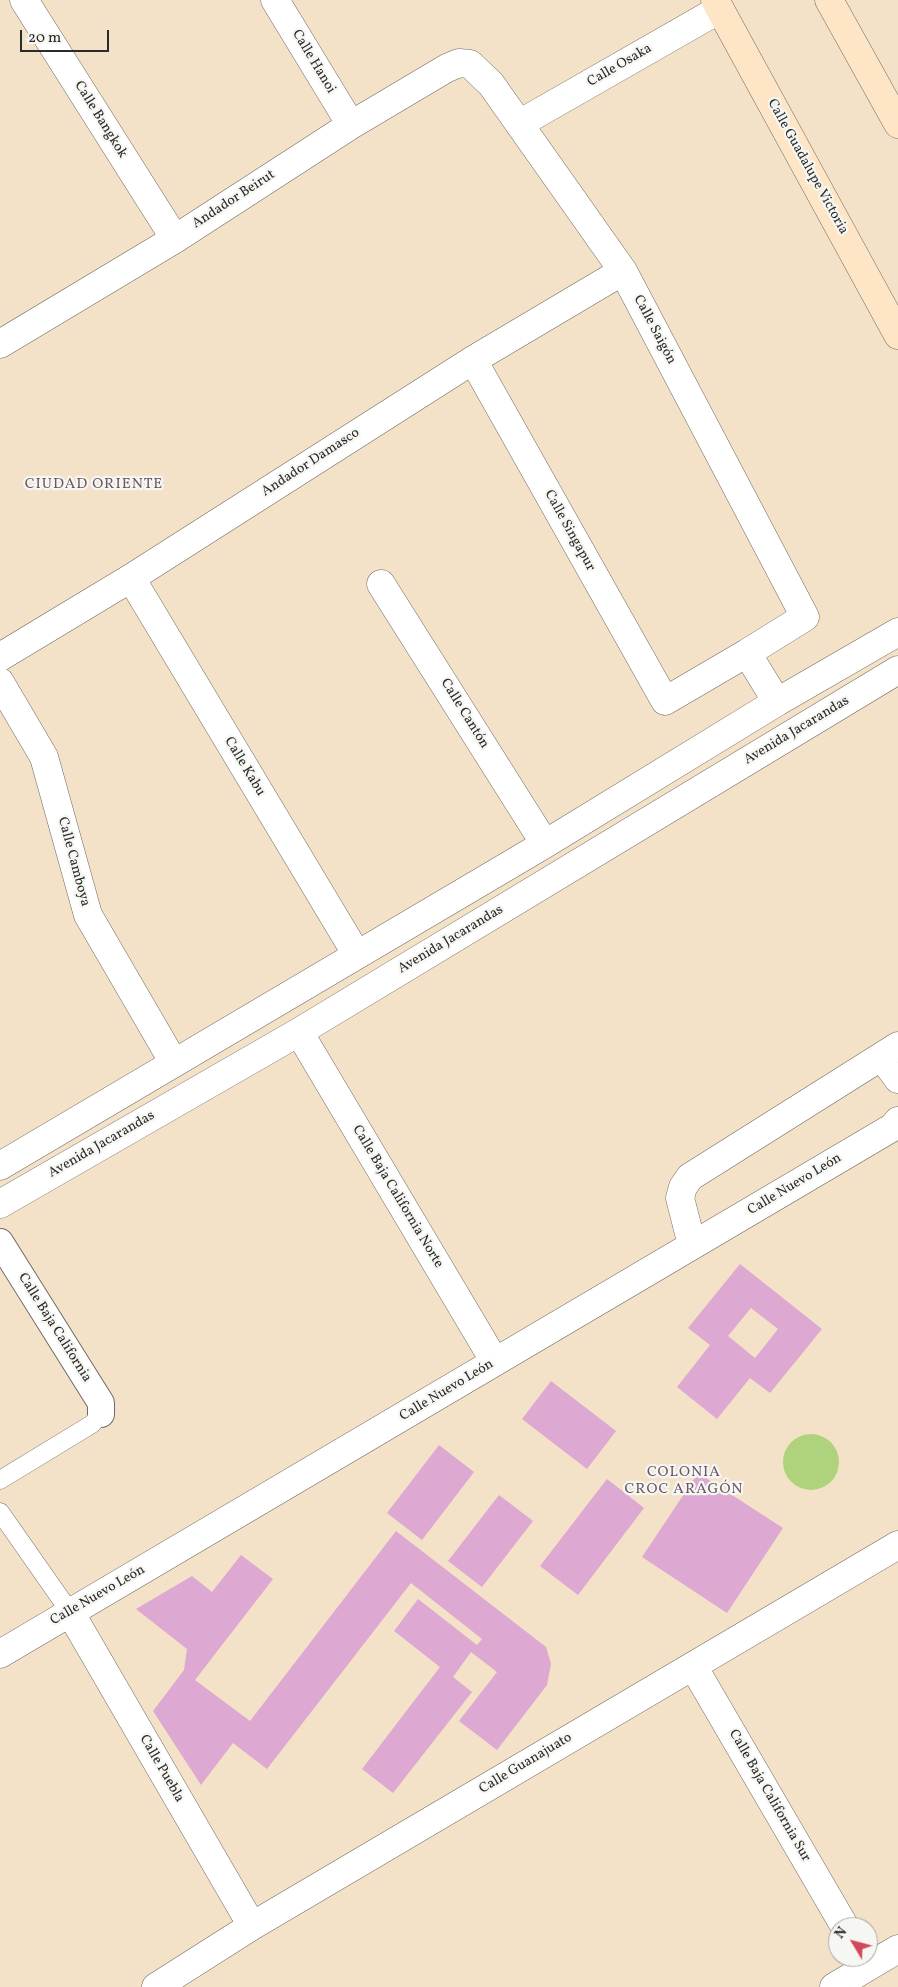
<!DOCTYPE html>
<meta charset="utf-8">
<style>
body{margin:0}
#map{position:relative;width:898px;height:1987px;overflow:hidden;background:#f3e1c8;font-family:Vollkorn,serif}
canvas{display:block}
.north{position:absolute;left:828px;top:1917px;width:50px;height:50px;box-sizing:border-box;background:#f6f6f2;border:1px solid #a5a5a2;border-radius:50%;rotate:307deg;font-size:14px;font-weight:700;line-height:20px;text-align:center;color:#2b2b2b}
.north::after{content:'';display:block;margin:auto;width:18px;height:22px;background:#d1495b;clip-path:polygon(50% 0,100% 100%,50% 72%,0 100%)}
.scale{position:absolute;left:20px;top:30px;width:89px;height:22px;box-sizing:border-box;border:2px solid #2b2b2b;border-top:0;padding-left:6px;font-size:15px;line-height:18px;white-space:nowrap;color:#2b2b2b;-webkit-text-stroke:4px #f6f6f2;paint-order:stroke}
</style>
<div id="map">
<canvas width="898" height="1987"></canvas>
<div class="north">N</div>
<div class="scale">20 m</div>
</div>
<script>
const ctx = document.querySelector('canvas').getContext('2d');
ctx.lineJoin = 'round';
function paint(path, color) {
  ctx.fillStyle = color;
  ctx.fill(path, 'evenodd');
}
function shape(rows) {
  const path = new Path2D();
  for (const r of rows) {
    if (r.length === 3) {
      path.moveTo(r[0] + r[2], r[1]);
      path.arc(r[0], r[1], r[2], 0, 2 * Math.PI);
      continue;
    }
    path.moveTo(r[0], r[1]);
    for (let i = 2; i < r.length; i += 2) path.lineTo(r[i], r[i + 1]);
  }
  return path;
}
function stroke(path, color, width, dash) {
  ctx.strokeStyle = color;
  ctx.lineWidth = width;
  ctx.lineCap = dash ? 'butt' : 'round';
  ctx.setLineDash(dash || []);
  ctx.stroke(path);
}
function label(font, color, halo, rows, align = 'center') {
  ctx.font = font + ' Vollkorn,serif';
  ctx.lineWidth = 4.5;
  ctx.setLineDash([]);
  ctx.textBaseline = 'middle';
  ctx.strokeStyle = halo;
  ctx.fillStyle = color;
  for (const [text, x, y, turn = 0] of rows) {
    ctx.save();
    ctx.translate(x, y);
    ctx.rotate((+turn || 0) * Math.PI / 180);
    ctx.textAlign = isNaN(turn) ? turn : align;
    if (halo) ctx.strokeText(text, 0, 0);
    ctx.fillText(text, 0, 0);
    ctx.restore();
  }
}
const green = shape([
 [811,1462,28]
]);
const building = shape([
 [740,1264,822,1329,770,1393,750,1378,717,1419,677,1387,710,1345,688,1328],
 [751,1308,778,1329,755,1358,728,1336],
 [551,1381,616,1431,587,1469,522,1419],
 [439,1445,474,1472,422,1540,387,1513],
 [698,1473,783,1528,727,1613,642,1557],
 [607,1479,644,1508,578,1595,540,1566],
 [499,1495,533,1521,482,1587,448,1561],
 [396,1531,546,1647,551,1664,547,1685,497,1750,459,1721,497,1672,471,1652,453,1677,472,1692,393,1793,362,1769,440,1667,394,1631,418,1599,477,1645,482,1639,411,1583,267,1769,233,1743,201,1785,153,1711,184,1670,187,1649,136,1609,192,1576,212,1592,241,1555,273,1579,195,1680,250,1721]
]);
const service = shape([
 [0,1480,92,1424,101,1414],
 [0,1512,70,1612]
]);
const pedestrian = shape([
 [0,1242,101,1403,101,1414]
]);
const minor = shape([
 [24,0,175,239],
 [275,0,351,125],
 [519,124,720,9],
 [0,344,175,239,351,125,447,68,459,63,470,64,491,84,623,271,805,617,747,653,665,701,473,360],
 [131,578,357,955],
 [381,584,545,844],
 [747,653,777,702],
 [0,657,131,578,473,360,623,271],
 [0,682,44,757,88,915,174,1063],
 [299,1032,495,1362],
 [882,1057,898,1079],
 [0,1166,545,844,777,702,898,632],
 [0,1204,299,1032,898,670],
 [692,1245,680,1198,683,1187,690,1177,898,1046],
 [70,1612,252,1926],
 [0,1654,893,1127,898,1121],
 [693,1666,845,1927],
 [156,1987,252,1926,898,1545]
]);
const tertiary = shape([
 [834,1987,898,1949]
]);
const secondary = shape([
 [715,0,898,335],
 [829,0,898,124]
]);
const streetNames = [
 ["Calle Hanoi",313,62,59],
 ["Calle Osaka",620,66,-30],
 ["Calle Bangkok",100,120,58],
 ["Calle Guadalupe Victoria",807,167,61],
 ["Andador Beirut",234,200,-33],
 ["Calle Saigón",654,330,62],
 ["Andador Damasco",311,463,-33],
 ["Calle Singapur",569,531,61],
 ["Calle Cantón",464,714,58],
 ["Avenida Jacarandas",797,731,-31],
 ["Calle Kabu",244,767,59],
 ["Calle Camboya",73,862,75],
 ["Avenida Jacarandas",451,940,-31],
 ["Avenida Jacarandas",102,1145,-30],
 ["Calle Nuevo León",795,1185,-31],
 ["Calle Baja California Norte",397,1197,59],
 ["Calle Baja California",54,1328,58],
 ["Calle Nuevo León",447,1391,-31],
 ["Calle Nuevo León",98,1596,-30],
 ["Calle Guanajuato",526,1764,-31],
 ["Calle Puebla",161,1769,60],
 ["Calle Baja California Sur",769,1796,60]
];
const neighbourhoodNames = [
 ["CIUDAD ORIENTE",94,485],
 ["COLONIA",684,1473],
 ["CROC ARAGÓN",684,1490]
];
paint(green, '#afd37d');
paint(building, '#dda8d2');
stroke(service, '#716b62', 19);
stroke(pedestrian, '#716b62', 28);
stroke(minor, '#716b62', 29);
stroke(tertiary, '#716b62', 29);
stroke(secondary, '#716b62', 29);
stroke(service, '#fff', 18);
stroke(pedestrian, '#fff', 26);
stroke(minor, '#fff', 28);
stroke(tertiary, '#fff', 28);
stroke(secondary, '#fde5c5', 28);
label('14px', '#2b2b2b', '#f6f6f2', streetNames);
ctx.letterSpacing = '1px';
label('15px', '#695765', '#f6f6f2', neighbourhoodNames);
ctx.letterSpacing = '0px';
</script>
